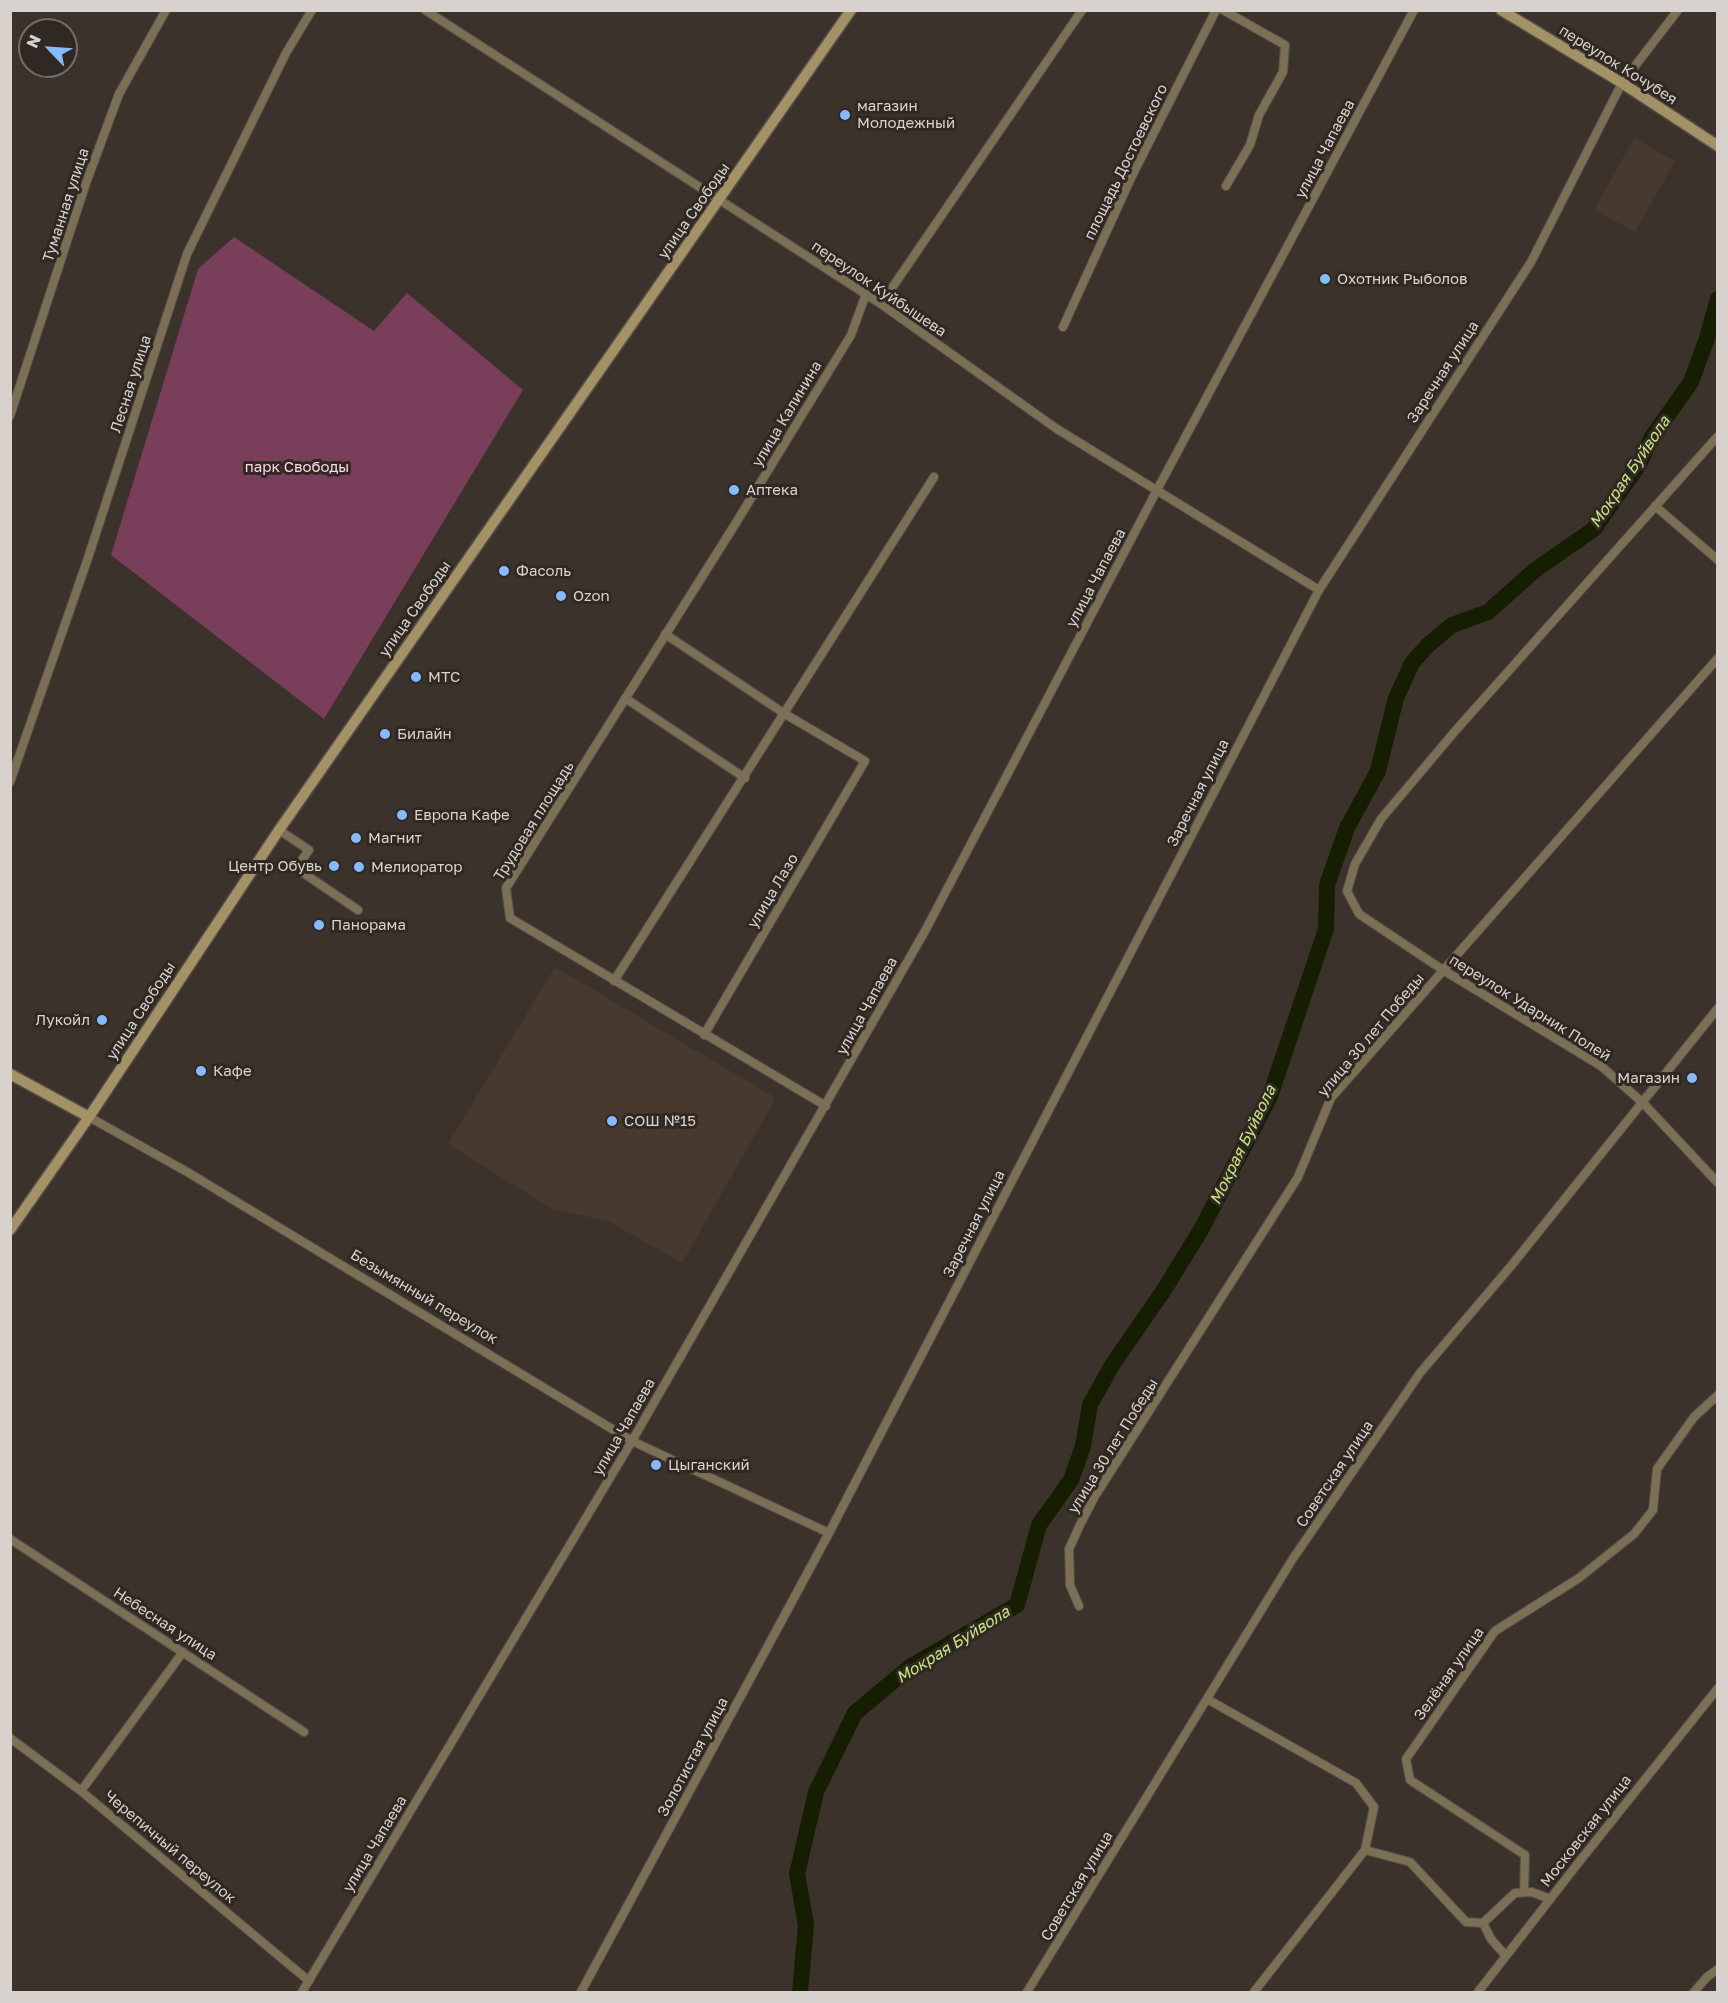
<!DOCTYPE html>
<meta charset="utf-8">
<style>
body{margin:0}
#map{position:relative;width:1728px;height:2003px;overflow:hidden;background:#3b322b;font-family:"Golos Text",sans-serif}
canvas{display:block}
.frame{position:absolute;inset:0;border:12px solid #d8d2ce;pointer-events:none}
.north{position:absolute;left:18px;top:18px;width:60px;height:60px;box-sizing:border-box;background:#302822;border:2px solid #736c67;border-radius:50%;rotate:295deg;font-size:16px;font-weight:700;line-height:24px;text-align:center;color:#d8d2ce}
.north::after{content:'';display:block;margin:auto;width:21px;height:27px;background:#86bbfb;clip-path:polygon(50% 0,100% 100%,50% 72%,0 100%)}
</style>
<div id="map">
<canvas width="1728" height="2003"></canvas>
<div class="frame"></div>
<div class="north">N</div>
</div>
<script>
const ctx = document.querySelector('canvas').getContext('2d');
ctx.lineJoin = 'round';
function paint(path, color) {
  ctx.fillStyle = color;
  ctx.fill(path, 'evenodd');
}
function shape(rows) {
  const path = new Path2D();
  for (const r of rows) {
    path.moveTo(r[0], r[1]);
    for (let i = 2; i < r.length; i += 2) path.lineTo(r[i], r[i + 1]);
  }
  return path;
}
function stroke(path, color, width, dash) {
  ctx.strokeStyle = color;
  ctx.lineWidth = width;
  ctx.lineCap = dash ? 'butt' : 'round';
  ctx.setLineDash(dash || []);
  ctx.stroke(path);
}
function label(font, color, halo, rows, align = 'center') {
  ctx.font = font + ' "Golos Text",sans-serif';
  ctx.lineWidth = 6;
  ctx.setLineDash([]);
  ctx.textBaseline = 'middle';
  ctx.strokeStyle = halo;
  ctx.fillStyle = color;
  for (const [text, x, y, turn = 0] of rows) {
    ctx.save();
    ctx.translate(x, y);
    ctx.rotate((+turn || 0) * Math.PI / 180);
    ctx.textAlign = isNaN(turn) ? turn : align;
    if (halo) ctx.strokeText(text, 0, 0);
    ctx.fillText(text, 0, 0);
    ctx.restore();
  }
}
const built = shape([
 [1634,138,1675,161,1635,232,1594,210],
 [555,967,776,1098,682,1263,608,1221,552,1209,448,1144]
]);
const green = shape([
 [234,237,374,331,407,293,523,390,324,719,111,555,198,269]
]);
const river = shape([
 [800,1992,806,1925,797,1874,816,1792,855,1713,910,1667,1017,1605,1039,1525,1071,1480,1083,1446,1090,1405,1112,1365,1164,1290,1202,1228,1270,1096,1326,929,1327,885,1347,828,1378,771,1396,698,1412,663,1428,645,1452,625,1488,612,1535,570,1594,529,1638,466,1652,437,1691,382,1707,338,1718,299]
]);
const street = shape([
 [425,10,881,304,1057,429,1319,590],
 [1223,10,1285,45,1283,72,1259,115,1250,145,1226,186],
 [881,304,1082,10],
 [1063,327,1131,178,1216,10],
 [10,416,86,183,119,94,166,10],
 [1718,436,1456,730,1381,819,1355,864,1347,891,1359,914,1443,970,1601,1066,1643,1103,1718,1183],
 [1655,506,1718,560],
 [665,634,785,714,865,761,704,1035],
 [625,698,745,778],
 [10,782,87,561,187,254,286,53,312,10],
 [279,830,309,850,296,868,358,910],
 [614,981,934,477],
 [826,1106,510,918,506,888,734,526,851,335,866,294],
 [89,1117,189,1173,632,1441,829,1533],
 [10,1539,304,1732],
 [1079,1606,1070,1585,1069,1549,1080,1525,1095,1496,1298,1177,1331,1098,1718,658],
 [1207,1699,1356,1783,1374,1807,1365,1850,1254,1992],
 [10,1738,81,1791,309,1981],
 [81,1791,183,1652],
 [1365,1850,1410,1862,1466,1922,1483,1923,1515,1893,1532,1892,1550,1899],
 [1524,1892,1525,1855,1410,1780,1406,1759,1495,1631,1579,1578,1634,1534,1653,1510,1657,1469,1694,1417,1718,1395],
 [1483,1923,1491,1939,1506,1956],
 [302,1992,632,1441,925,931,1157,490,1414,10],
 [581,1992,829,1533,1319,590,1531,262,1622,83,1678,10],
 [1027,1992,1292,1560,1420,1373,1511,1266,1718,1008],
 [1478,1992,1579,1862,1718,1688],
 [1694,1992,1707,1977,1718,1969]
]);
const secondary = shape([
 [1501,10,1622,83,1718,146],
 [10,1074,89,1117],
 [10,1230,89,1117,279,830,851,10]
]);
const markers = [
 [845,115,6,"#86bbfb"],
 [1325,279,6,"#86bbfb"],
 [734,490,6,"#86bbfb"],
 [504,571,6,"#86bbfb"],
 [561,596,6,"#86bbfb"],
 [416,677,6,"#86bbfb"],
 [385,734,6,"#86bbfb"],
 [402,815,6,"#86bbfb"],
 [356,838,6,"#86bbfb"],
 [334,866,6,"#86bbfb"],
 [359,867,6,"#86bbfb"],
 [319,925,6,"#86bbfb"],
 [102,1020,6,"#86bbfb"],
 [201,1071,6,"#86bbfb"],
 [1692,1078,6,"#86bbfb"],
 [612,1121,6,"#86bbfb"],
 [656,1465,6,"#86bbfb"]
];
const streetNames = [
 ["переулок Кочубея",1618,65,32],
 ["улица Чапаева",1325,149,-62],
 ["площадь Достоевского",1126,162,-64],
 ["Туманная улица",66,205,-72],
 ["улица Свободы",694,211,-55],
 ["переулок Куйбышева",879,289,34],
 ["Заречная улица",1443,372,-57],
 ["Лесная улица",131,384,-72],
 ["улица Калинина",787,414,-59],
 ["улица Чапаева",1096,578,-62],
 ["улица Свободы",415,609,-55],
 ["Заречная улица",1198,793,-63],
 ["Трудовая площадь",534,821,-58],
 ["улица Лазо",773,891,-59],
 ["улица Чапаева",867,1006,-61],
 ["переулок Ударник Полей",1530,1008,32],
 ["улица Свободы",141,1011,-57],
 ["улица 30 лет Победы",1371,1035,-50],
 ["Заречная улица",974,1224,-63],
 ["Безымянный переулок",424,1297,31],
 ["улица Чапаева",624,1427,-60],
 ["улица 30 лет Победы",1113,1446,-58],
 ["Советская улица",1335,1474,-56],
 ["Небесная улица",165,1624,33],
 ["Зелёная улица",1449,1674,-55],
 ["Золотистая улица",693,1757,-62],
 ["Московская улица",1586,1831,-52],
 ["улица Чапаева",375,1844,-59],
 ["Черепичный переулок",170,1847,40],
 ["Советская улица",1077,1886,-59]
];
const poiNames = [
 ["магазин",857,106],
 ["Молодежный",857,123],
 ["Охотник Рыболов",1337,279],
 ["Аптека",746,490],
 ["Фасоль",516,571],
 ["Ozon",573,596],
 ["МТС",428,677],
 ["Билайн",397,734],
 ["Европа Кафе",414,815],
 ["Магнит",368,838],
 ["Центр Обувь",322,866,"right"],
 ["Мелиоратор",371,867],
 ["Панорама",331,925],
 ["Лукойл",90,1020,"right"],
 ["Кафе",213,1071],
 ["Магазин",1680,1078,"right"],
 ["СОШ №15",624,1121],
 ["Цыганский",668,1465]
];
const parkNames = [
 ["парк Свободы",297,467]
];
const waterNames = [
 ["Мокрая Буйвола",1630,472,-56],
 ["Мокрая Буйвола",1243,1145,-64],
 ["Мокрая Буйвола",953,1645,-32]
];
paint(built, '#47392e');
paint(green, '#793e5a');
stroke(river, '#151e00', 16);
stroke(street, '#574f48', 10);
stroke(secondary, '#574f48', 13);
stroke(street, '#7b7055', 8);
stroke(secondary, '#a39265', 10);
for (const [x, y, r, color] of markers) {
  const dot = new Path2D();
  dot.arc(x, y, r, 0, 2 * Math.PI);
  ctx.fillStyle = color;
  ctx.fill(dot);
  stroke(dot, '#302822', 2);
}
label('15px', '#d8d2ce', '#302822', streetNames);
label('15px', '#d8d2ce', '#302822', poiNames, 'left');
label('15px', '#fed5e6', '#302822', parkNames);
label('italic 16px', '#c8e485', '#302822', waterNames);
</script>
